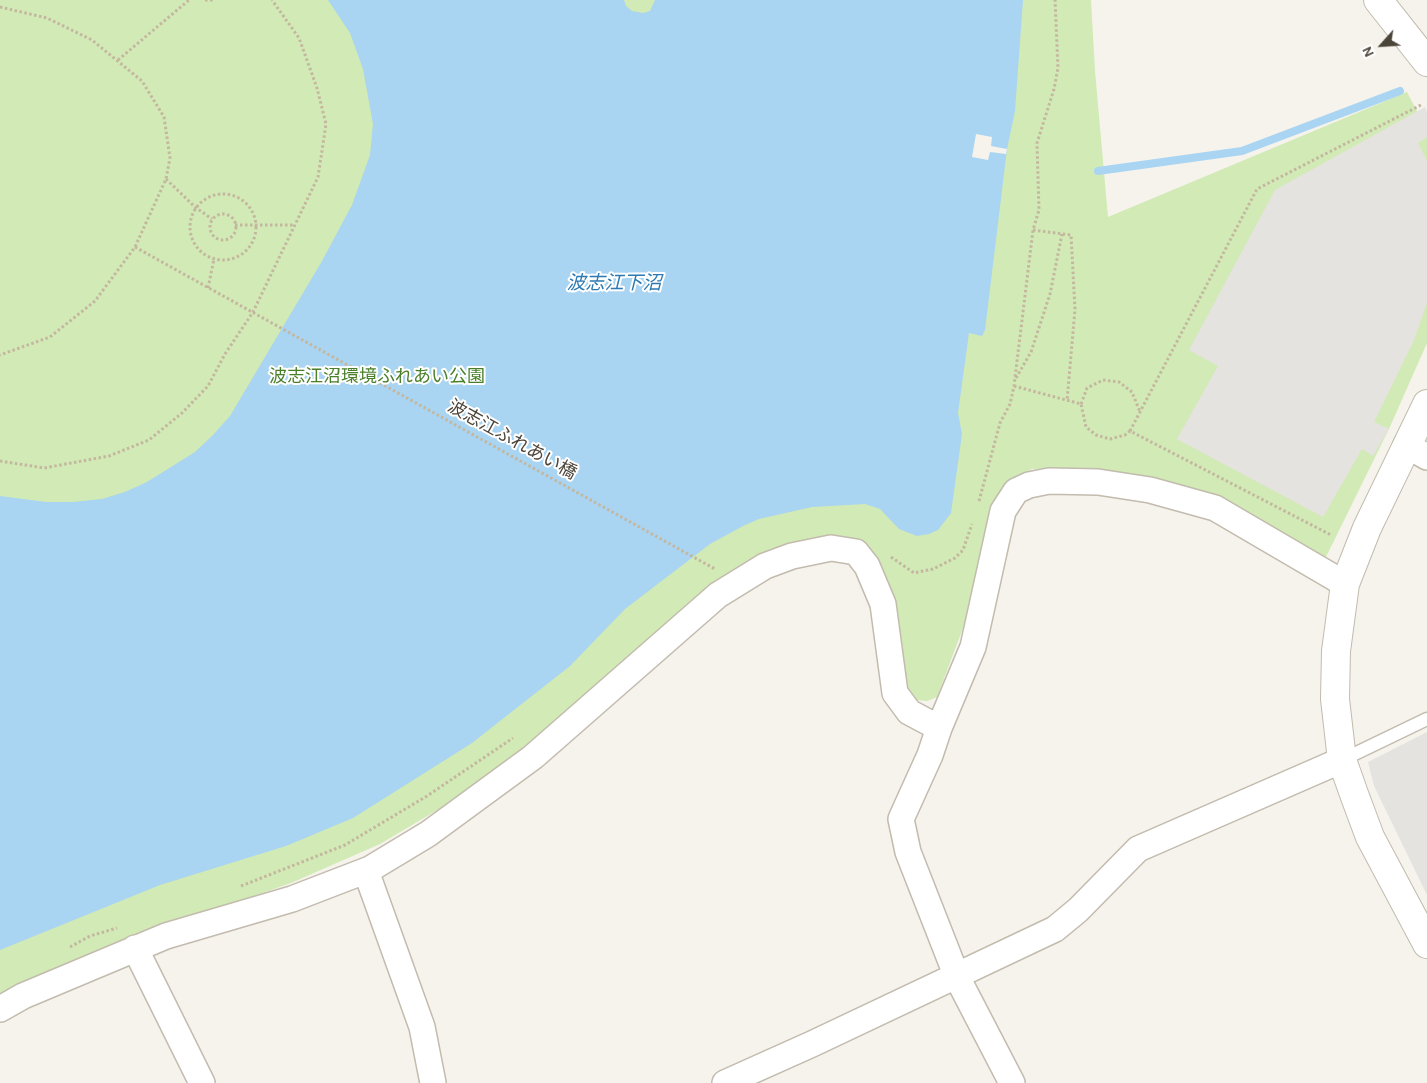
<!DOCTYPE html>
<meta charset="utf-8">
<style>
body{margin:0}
#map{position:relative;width:1427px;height:1083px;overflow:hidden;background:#f6f3ec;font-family:Karla,sans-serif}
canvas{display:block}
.north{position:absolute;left:1357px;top:20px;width:50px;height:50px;-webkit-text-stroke:4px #fff;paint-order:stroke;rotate:244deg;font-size:14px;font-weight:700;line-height:20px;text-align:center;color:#4b4439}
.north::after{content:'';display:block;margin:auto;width:18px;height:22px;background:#4b4439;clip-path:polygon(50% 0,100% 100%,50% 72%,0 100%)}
</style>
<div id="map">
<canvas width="1427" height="1083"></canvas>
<div class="north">N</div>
</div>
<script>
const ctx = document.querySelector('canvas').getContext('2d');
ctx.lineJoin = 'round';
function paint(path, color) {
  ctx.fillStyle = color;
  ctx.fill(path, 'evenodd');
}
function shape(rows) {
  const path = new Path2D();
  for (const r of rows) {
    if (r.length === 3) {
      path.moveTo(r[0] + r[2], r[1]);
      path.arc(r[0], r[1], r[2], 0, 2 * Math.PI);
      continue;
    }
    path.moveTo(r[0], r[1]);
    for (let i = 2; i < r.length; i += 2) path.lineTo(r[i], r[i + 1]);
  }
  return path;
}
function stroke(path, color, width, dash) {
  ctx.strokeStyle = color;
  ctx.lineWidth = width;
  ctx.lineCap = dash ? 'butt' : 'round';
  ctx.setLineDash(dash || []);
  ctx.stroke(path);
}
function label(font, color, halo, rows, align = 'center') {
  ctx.font = font + ' Karla,"Noto Sans JP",sans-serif';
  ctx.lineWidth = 4;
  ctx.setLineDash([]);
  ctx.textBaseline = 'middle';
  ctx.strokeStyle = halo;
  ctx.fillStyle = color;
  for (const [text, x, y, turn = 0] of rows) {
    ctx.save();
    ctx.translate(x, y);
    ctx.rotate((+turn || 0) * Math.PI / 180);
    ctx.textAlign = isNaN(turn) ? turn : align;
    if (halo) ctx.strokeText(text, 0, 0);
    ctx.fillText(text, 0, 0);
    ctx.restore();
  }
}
const green = shape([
 [0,0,1091,0,1095,71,1108,217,1407,92,1427,130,1427,343,1389,429,1323,563,1201,491,1121,475,1063,468,1032,469,1011,480,996,501,966,620,937,697,927,701,916,700,907,688,902,666,894,599,873,558,859,542,725,576,688,603,600,685,528,744,444,806,380,844,291,883,168,926,0,998]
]);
const parking = shape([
 [1425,107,1427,112,1427,137,1418,143,1427,161,1427,303,1414,340,1374,422,1389,429,1373,456,1362,449,1323,517,1177,439,1218,366,1189,350,1275,190],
 [1427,732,1427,895,1374,786,1368,762]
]);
const water = shape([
 [328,0,624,0,626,6,632,11,643,13,650,11,655,0,1023,0,1015,111,1007,149,985,330,982,336,969,333,958,413,962,434,951,513,938,530,929,534,917,536,899,529,880,509,865,504,812,507,759,519,743,526,710,544,625,609,570,666,472,743,353,818,286,846,160,885,0,950,0,496,46,502,73,502,102,499,125,492,147,482,195,452,213,435,230,416,322,261,352,205,370,155,373,124,363,69,350,33]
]);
const pier = shape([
 [976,134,992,137,991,146,1007,149,1006,154,990,152,988,160,972,157]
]);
const stream = shape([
 [1098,171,1242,151,1400,91]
]);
const path = shape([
 [205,0,213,0],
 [0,7,47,18,92,40,142,81,164,117,170,158,166,179,135,247,95,301,50,337,0,355],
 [118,60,189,0],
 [166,179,195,207,212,219],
 [223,227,33],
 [223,227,13],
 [235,225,294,225],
 [1033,230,1071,235,1075,309,1067,401],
 [135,247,715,569],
 [208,288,214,259],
 [1016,378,1031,352,1050,294,1062,234],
 [1014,386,1081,404,1086,427,1096,435,1110,439,1125,435,1130,431,1331,535],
 [1081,404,1087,388,1103,380,1119,382,1132,392,1140,412],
 [1130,431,1257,189,1421,105],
 [0,461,44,468,109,456,149,440,182,413,208,386,225,354,253,312,318,177,326,124,317,88,299,38,272,0],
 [979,501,1000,423,1010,404,1014,386,1033,230,1039,210,1037,143,1054,89,1058,68,1055,0],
 [891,557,914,573,933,569,955,558,963,550,972,524],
 [241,886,345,845,427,796,513,738],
 [70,947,90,936,117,928]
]);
const service = shape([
 [1342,760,1427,719]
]);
const minor = shape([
 [1406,445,1427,457],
 [366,871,422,1027,433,1083],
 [135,948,202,1083],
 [0,1009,23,996,166,936,292,899,370,869,428,834,533,757,718,595,765,566,792,556,831,548,856,552,867,566,883,604,895,693,909,712,939,728],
 [725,1083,812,1044,1055,929,1078,910,1138,849,1342,760],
 [1012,1083,957,977,908,852,901,819,930,755,939,728,973,647,1003,511,1016,491,1029,485,1049,481,1098,482,1150,490,1215,508,1345,584]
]);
const tertiary = shape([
 [1378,0,1427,62],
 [1427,404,1367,528,1345,584,1336,651,1335,699,1342,760,1354,794,1370,837,1427,944]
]);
const parkNames = [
 ["波志江沼環境ふれあい公園",377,377]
];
const streetNames = [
 ["波志江ふれあい橋",512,440,29]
];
const waterNames = [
 ["波志江下沼",614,284]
];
paint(green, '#d2eab5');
paint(parking, '#e5e3e0');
paint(water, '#a9d4f2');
paint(pier, '#f6f3ec');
stroke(stream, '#a9d4f2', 8);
stroke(service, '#c2bbae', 15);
stroke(minor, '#c2bbae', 28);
stroke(tertiary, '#c2bbae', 30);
stroke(path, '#c4b79f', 3, [2.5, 2.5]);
stroke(service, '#fff', 12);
stroke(minor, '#fff', 25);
stroke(tertiary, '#fff', 28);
label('18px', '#4a7f2a', '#fff', parkNames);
label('18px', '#4b4439', '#fff', streetNames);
label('italic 19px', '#2e7ab2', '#fff', waterNames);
</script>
